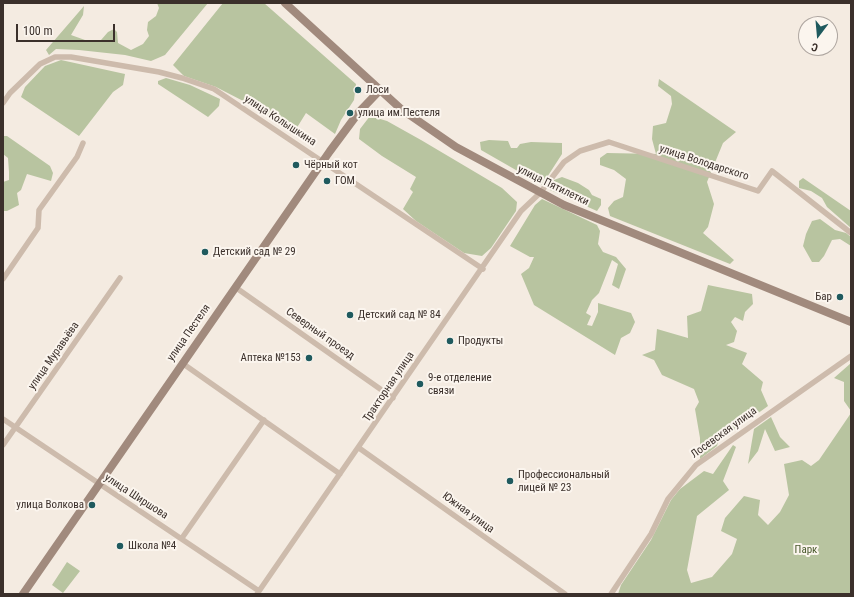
<!DOCTYPE html>
<meta charset="utf-8">
<style>
body{margin:0}
#map{position:relative;width:854px;height:597px;overflow:hidden;background:#f4ebe1;font-family:"Roboto Condensed",sans-serif}
canvas{display:block}
.frame{position:absolute;inset:0;border:4px solid #3b302b;pointer-events:none}
.north{position:absolute;left:798px;top:16px;width:40px;height:40px;box-sizing:border-box;background:#fbf5ee;border:1px solid #aea6a0;border-radius:50%;rotate:196deg;font-size:11px;font-weight:700;line-height:16px;text-align:center;color:#3b302b}
.north::after{content:'';display:block;margin:auto;width:14px;height:18px;background:#1f5a5e;clip-path:polygon(50% 0,100% 100%,50% 72%,0 100%)}
.scale{position:absolute;left:16px;top:24px;width:99px;height:18px;box-sizing:border-box;border:2px solid #3b302b;border-top:0;padding-left:5px;font-size:12px;line-height:14px;white-space:nowrap;color:#3b302b;-webkit-text-stroke:3px #fbf5ee;paint-order:stroke}
</style>
<div id="map">
<canvas width="854" height="597"></canvas>
<div class="frame"></div>
<div class="north">С</div>
<div class="scale">100 m</div>
</div>
<script>
const ctx = document.querySelector('canvas').getContext('2d');
ctx.lineJoin = 'round';
function paint(path, color) {
  ctx.fillStyle = color;
  ctx.fill(path, 'evenodd');
}
function shape(rows) {
  const path = new Path2D();
  for (const r of rows) {
    path.moveTo(r[0], r[1]);
    for (let i = 2; i < r.length; i += 2) path.lineTo(r[i], r[i + 1]);
  }
  return path;
}
function stroke(path, color, width, dash) {
  ctx.strokeStyle = color;
  ctx.lineWidth = width;
  ctx.lineCap = dash ? 'butt' : 'round';
  ctx.setLineDash(dash || []);
  ctx.stroke(path);
}
function label(font, color, halo, rows, align = 'center') {
  ctx.font = font + ' "Roboto Condensed",sans-serif';
  ctx.lineWidth = 4;
  ctx.setLineDash([]);
  ctx.textBaseline = 'middle';
  ctx.strokeStyle = halo;
  ctx.fillStyle = color;
  for (const [text, x, y, turn = 0] of rows) {
    ctx.save();
    ctx.translate(x, y);
    ctx.rotate((+turn || 0) * Math.PI / 180);
    ctx.textAlign = isNaN(turn) ? turn : align;
    if (halo) ctx.strokeText(text, 0, 0);
    ctx.fillText(text, 0, 0);
    ctx.restore();
  }
}
const green = shape([
 [157,3,208,3,165,55,151,61,125,55,79,50,56,49,49,55,46,50,84,6,83,15,71,35,85,40,101,40,108,32,114,29,117,32,118,43,131,50,143,44,149,36,147,30,148,22,156,16,159,8],
 [223,3,264,3,356,84,354,100,341,120,335,134,306,113,293,134,251,105,216,87,184,76,173,65],
 [61,60,125,74,123,85,113,92,79,136,21,97,25,87,45,66],
 [166,78,190,85,220,99,219,106,208,117,158,84,158,81],
 [659,79,736,132,723,143,707,182,714,204,708,227,703,233,734,260,730,264,610,216,608,208,614,201,623,197,626,179,614,170,600,165,600,158,607,153,656,154,652,139,653,126,666,123,672,104,671,96,658,86],
 [370,116,387,121,421,140,502,188,517,202,516,211,491,248,482,256,464,253,416,221,403,209,413,192,410,189,416,177,382,156,359,139,360,129],
 [3,136,7,136,50,166,53,173,51,181,27,174,21,190,17,193,19,205,7,211,3,211,3,182,9,180,9,172,8,158,3,154],
 [489,140,508,141,511,148,517,148,520,144,531,142,562,143,562,154,542,185,481,150,480,142],
 [562,177,578,183,589,190,592,195,601,199,601,205,597,211,550,190,550,186,554,180],
 [803,178,851,211,851,228,827,207,822,198,811,191,799,188,799,181],
 [542,199,597,225,600,231,598,244,603,252,616,257,626,269,619,289,612,285,618,264,612,260,599,293,592,300,586,313,591,316,587,325,592,326,598,312,598,303,631,313,635,322,630,333,621,338,615,355,534,305,521,274,529,268,534,257,530,257,510,246,535,205],
 [820,219,835,230,846,233,851,237,851,246,840,239,832,240,824,256,819,262,812,262,803,246,806,234,812,221],
 [708,285,752,294,753,304,745,312,743,321,735,317,731,322,737,331,734,342,726,345,747,353,742,364,763,382,761,390,768,406,718,442,717,446,700,459,700,438,695,409,699,402,694,389,662,375,654,360,642,355,655,350,657,329,688,338,687,316,701,311],
 [851,363,851,411,844,401,844,382,834,378],
 [851,413,851,594,618,594,621,585,651,540,671,500,680,489,704,471,713,474,733,445,736,447,723,481,729,490,697,516,687,570,691,583,712,577,732,554,737,539,721,531,725,518,744,496,760,500,758,515,768,525,780,512,789,495,784,464,802,460,811,466,819,460],
 [771,417,780,437,790,447,775,451,765,429,758,451,748,464,754,429],
 [67,562,80,571,63,593,52,585]
]);
const street = shape([
 [3,103,10,93,40,64,55,57,71,57,159,72,182,78,214,89,483,269],
 [3,279,38,228,39,210,77,157,83,143],
 [235,287,393,398],
 [182,363,340,474],
 [3,419,259,591],
 [3,445,120,278],
 [359,448,565,594],
 [182,538,264,420],
 [257,594,521,211,540,193,564,162,580,151,609,142,758,191,772,171,851,233],
 [611,594,651,534,668,499,696,465,851,356]
]);
const secondary = shape([
 [285,3,401,109,456,147,564,205,851,322],
 [23,594,330,151,359,112,380,90]
]);
const markers = [
 [358,90,4,"#1f5a5e"],
 [350,113,4,"#1f5a5e"],
 [296,165,4,"#1f5a5e"],
 [327,181,4,"#1f5a5e"],
 [205,252,4,"#1f5a5e"],
 [840,297,4,"#1f5a5e"],
 [350,315,4,"#1f5a5e"],
 [450,341,4,"#1f5a5e"],
 [309,358,4,"#1f5a5e"],
 [420,384,4,"#1f5a5e"],
 [510,481,4,"#1f5a5e"],
 [92,505,4,"#1f5a5e"],
 [120,546,4,"#1f5a5e"]
];
const poiNames = [
 ["Лоси",366,90],
 ["улица им.Пестеля",358,113],
 ["Чёрный кот",304,165],
 ["ГОМ",335,181],
 ["Детский сад № 29",213,252],
 ["Бар",832,297,"right"],
 ["Детский сад № 84",358,315],
 ["Продукты",458,341],
 ["Аптека №153",301,358,"right"],
 ["9-е отделение",428,378],
 ["связи",428,391],
 ["Профессиональный",518,475],
 ["лицей № 23",518,488],
 ["улица Волкова",84,505,"right"],
 ["Школа №4",128,546]
];
const streetNames = [
 ["улица Колышкина",280,121,33],
 ["улица Володарского",704,163,18],
 ["улица Пятилетки",553,186,26],
 ["улица Пестеля",189,333,-55],
 ["Северный проезд",320,334,35],
 ["улица Муравьёва",54,356,-55],
 ["Тракторная улица",389,387,-56],
 ["Лосевская улица",724,433,-36],
 ["улица Ширшова",136,497,33],
 ["Южная улица",468,513,36]
];
const parkNames = [
 ["Парк",806,550]
];
paint(green, '#b8c4a0');
stroke(street, '#cdbbac', 5.5);
stroke(secondary, '#a18a7d', 8);
for (const [x, y, r, color] of markers) {
  const dot = new Path2D();
  dot.arc(x, y, r, 0, 2 * Math.PI);
  ctx.fillStyle = color;
  ctx.fill(dot);
  stroke(dot, '#fbf5ee', 1.5);
}
label('11px', '#3b302b', '#fbf5ee', poiNames, 'left');
label('11px', '#3b302b', '#fbf5ee', streetNames);
label('11px', '#4a5a2e', '#fbf5ee', parkNames);
</script>
